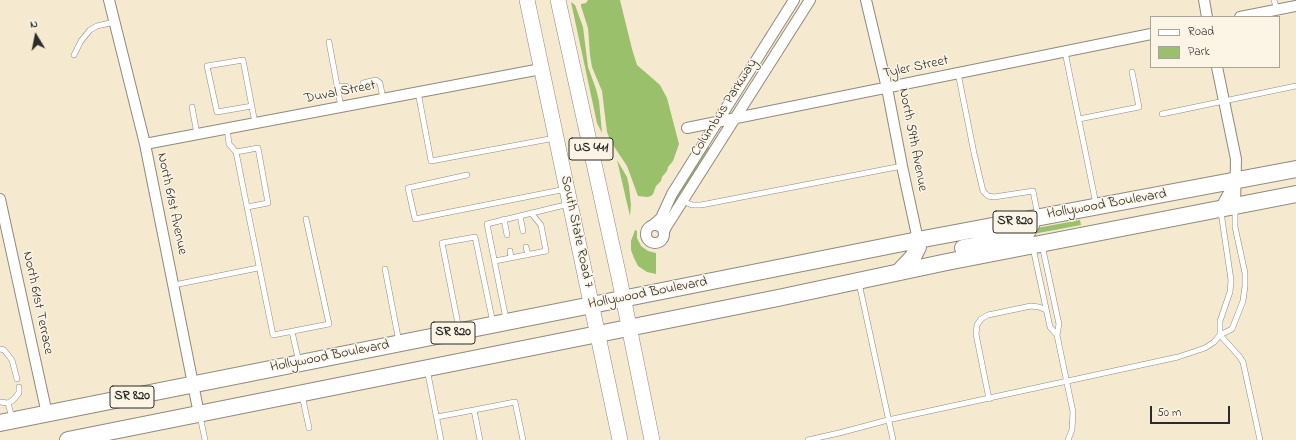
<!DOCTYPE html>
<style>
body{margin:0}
#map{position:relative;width:1296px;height:440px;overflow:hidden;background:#f5e9d0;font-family:"Indie Flower",sans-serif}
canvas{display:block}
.legend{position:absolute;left:1150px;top:16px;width:130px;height:52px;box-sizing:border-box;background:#fcf5e5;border:1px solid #a8a49b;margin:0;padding:5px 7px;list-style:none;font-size:12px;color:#2b2b2b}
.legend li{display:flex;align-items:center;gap:8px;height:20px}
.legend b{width:20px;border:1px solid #a8a49b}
.north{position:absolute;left:16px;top:16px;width:40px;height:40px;-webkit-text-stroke:3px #fcf5e5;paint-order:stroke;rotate:350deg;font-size:11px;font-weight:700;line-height:16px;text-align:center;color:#2b2b2b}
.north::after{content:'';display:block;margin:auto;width:14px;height:18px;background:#2b2b2b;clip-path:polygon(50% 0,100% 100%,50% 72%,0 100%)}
.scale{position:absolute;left:1150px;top:406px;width:80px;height:18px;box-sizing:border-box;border:2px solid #2b2b2b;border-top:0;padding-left:5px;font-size:12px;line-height:14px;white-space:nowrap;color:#2b2b2b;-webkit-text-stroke:3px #fcf5e5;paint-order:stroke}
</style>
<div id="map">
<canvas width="1296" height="440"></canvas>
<ul class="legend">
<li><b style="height:5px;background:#fff"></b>Road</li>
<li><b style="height:11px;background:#9bc06b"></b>Park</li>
</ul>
<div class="north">N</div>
<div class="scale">50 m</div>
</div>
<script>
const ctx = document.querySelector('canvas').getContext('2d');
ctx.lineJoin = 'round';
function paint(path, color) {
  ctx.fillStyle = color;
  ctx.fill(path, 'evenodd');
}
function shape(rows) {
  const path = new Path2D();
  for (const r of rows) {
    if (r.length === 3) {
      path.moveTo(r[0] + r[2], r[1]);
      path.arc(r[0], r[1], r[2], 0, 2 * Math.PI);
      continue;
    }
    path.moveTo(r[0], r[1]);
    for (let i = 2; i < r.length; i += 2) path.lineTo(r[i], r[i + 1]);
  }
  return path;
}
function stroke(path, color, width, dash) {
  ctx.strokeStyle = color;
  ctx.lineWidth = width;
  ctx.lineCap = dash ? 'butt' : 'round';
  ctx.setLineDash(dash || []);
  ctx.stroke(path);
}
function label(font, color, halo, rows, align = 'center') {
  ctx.font = font + ' "Indie Flower",sans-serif';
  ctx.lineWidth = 3;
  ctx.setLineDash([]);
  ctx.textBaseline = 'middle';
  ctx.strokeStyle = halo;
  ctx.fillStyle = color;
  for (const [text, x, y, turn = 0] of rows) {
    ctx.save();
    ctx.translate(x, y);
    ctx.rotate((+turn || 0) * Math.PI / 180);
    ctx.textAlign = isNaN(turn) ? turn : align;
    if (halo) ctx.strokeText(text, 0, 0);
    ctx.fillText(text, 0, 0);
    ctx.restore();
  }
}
const green = shape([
 [588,0,620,0,632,49,637,65,660,85,667,98,679,144,673,161,668,167,667,171,662,177,661,181,656,186,653,194,651,196,647,197,638,196,627,166,611,142,607,132,602,91,592,67,590,55,588,28,581,6,581,4,586,3],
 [571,2,575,5,583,27,588,67,596,89,599,101,602,133,597,123],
 [708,146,710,149,677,202,675,203,673,202,673,200],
 [617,160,627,177,629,186,631,205,630,216],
 [1080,220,1081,225,1033,234,1037,228],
 [635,230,637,231,637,238,641,246,648,251,656,253,656,274,647,272,638,266,634,258,631,250,631,241]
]);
const service = shape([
 [1274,0,1277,10],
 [329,42,341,107],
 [1065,52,1096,204],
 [74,55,81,41,90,30,97,26,114,22],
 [958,73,974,153,983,191,988,196,994,197,1033,191,1038,216],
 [363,83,376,80,380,83,383,99],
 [338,87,346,86],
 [418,92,431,161,555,138],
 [252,106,217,112,207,66,243,60,255,123],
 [192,107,197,134],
 [1162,114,1296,86],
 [1079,119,1139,107,1132,72],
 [227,128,229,144,236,152],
 [258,148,268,203,247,207,236,152,258,148],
 [467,175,408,188,415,219,566,189],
 [683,201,692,205,701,205,902,166],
 [247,207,273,335,329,324,306,219],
 [1221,212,1231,280,1230,292,1220,321,1220,335,1239,356,1243,362,1260,440],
 [520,216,523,231],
 [504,219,507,235],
 [1042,245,1057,315,1059,324,1057,335,1073,412,1072,430,1068,440],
 [526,247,528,255],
 [1033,248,1050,327,1057,335],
 [510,251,511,258],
 [495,261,546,251,541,225,531,213],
 [385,269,399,342],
 [859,283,893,440],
 [174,285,258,268],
 [506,319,487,224,569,204],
 [459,329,442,243,475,237,493,323],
 [292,332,299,362],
 [0,349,4,350,12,360,17,379],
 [427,369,441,440],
 [302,395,309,428],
 [989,399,976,334,977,325,981,319,988,315,1031,306,1039,307,1046,310],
 [0,402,8,403,13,400,19,393,19,387],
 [8,403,12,418],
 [474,410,515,402,523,440],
 [200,416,205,440],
 [437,417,474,410,480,440],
 [808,440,839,433,888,420,1178,357,1205,348,1214,342,1220,335,1232,329,1243,301,1245,286,1245,273,1235,227,1235,208]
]);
const minor = shape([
 [109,0,145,144,199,414],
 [866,0,887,88,902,166,918,240],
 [1204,0,1207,17],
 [1240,17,1296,6],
 [1217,67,1236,159,1235,206],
 [687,128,1151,34],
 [145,144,541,69],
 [0,199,47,414],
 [1220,209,1234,183],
 [655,234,9],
 [653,225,661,218,672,194,794,0],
 [664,232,666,227,810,0]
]);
const primary = shape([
 [527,0,620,440],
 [558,0,619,277,652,440]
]);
const trunk = shape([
 [963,248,1011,238,1027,232,1031,225,1032,219],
 [899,272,913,257,918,247,918,240],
 [0,423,918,240,1296,169],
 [68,440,778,298,947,262,1296,194]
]);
const shields = [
 [591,149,44],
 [1015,222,44],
 [453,333,44],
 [132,397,44]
];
const shieldNames = [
 ["US 441",591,149],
 ["SR 820",1015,222],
 ["SR 820",453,333],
 ["SR 820",132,397]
];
const streetNames = [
 ["Tyler Street",916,68,-12],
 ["Duval Street",340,93,-11],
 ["Columbus Parkway",725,108,-58],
 ["North 59th Avenue",912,140,79],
 ["North 61st Avenue",171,204,78],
 ["Hollywood Boulevard",1107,205,-10],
 ["South State Road 7",576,232,78],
 ["Hollywood Boulevard",648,294,-11],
 ["North 61st Terrace",37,303,78],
 ["Hollywood Boulevard",330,357,-11]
];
paint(green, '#9bc06b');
stroke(service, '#908a7e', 6);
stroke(minor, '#908a7e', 12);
stroke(primary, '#908a7e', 16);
stroke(trunk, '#908a7e', 18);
stroke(service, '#fff', 5);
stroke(minor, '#fff', 10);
stroke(primary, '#fff', 15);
stroke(trunk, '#fff', 16);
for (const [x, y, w] of shields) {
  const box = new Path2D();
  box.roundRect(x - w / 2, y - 11, w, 22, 3);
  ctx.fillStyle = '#fcf5e5';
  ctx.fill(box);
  stroke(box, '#2b2b2b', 1);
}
label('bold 13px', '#2b2b2b', null, shieldNames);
label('14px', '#2b2b2b', '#fcf5e5', streetNames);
</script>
